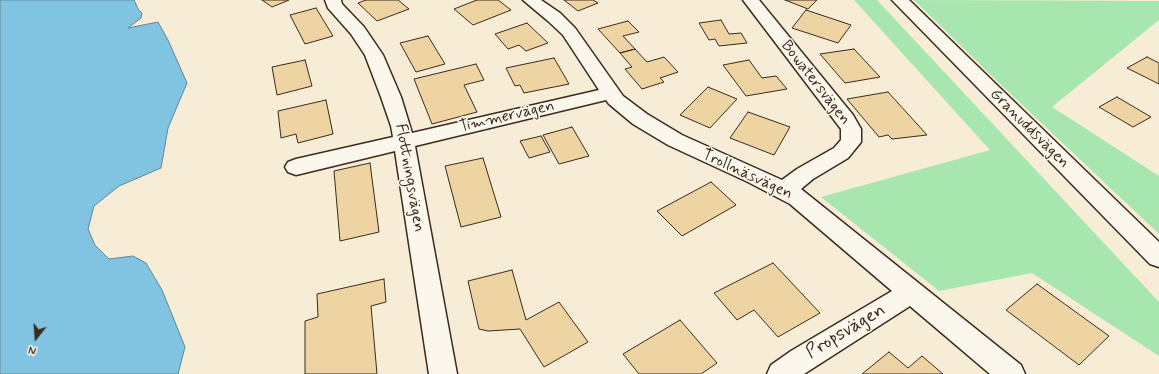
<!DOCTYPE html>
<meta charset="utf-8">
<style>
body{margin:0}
#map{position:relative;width:1159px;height:374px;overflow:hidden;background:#f7ecd6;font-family:Mynerve,sans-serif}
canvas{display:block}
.north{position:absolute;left:16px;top:318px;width:40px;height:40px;-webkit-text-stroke:3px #fbf7ec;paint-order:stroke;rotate:197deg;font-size:11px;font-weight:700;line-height:16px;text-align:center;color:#3b2a1e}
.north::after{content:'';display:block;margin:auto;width:14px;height:18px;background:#3b2a1e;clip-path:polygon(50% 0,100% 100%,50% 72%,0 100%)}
</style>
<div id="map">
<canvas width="1159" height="374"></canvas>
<div class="north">N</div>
</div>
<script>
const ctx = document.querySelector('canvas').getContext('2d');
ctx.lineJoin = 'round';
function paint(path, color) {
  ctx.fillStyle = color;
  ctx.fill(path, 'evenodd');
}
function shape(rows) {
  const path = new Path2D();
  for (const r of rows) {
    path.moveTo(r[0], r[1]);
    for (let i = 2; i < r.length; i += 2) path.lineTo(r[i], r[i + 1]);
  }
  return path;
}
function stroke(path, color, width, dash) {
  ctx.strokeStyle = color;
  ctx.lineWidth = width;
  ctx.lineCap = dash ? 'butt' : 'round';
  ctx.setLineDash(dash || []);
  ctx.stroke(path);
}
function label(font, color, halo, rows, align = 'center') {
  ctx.font = font + ' Mynerve,sans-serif';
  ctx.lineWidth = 3;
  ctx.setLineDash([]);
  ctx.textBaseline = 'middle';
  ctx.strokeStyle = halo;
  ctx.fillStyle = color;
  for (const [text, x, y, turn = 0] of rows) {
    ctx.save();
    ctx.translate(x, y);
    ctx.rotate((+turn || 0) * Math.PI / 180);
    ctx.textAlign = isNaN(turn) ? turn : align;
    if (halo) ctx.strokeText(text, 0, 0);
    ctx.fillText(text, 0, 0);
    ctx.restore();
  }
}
const green = shape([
 [854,0,877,0,1159,302,1159,356,1032,273,939,291,821,197,990,150],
 [914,0,1159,1,1159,20,1052,107,1159,176,1159,234,998,82]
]);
const water = shape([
 [0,0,134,0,138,9,142,13,141,18,128,28,158,22,168,40,187,83,168,128,161,168,119,186,94,206,88,229,95,245,109,259,133,256,146,263,162,290,185,347,178,374,0,374,0,0]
]);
const building = shape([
 [262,0,289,0,272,7,262,0],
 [366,0,398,0,409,9,377,21,358,3,366,0],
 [477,0,498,0,511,10,473,25,454,9,477,0],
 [564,0,593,0,598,3,578,11,564,0],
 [785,0,817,0,808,9,785,0],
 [316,8,333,36,305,44,290,15,316,8],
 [806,10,851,25,838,43,792,28,806,10],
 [721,20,729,34,741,33,747,43,719,46,715,39,709,40,699,23,721,20],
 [628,21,639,32,623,36,635,49,620,53,598,29,628,21],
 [527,23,548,43,526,51,519,45,508,49,495,34,527,23],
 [428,36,445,64,416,72,400,43,428,36],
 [635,49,647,62,664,57,678,72,660,78,664,82,642,89,625,69,632,67,620,53,635,49],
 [854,49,880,77,845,83,820,54,854,49],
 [1147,57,1159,63,1159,84,1127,68,1147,57],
 [554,58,569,84,524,93,520,85,515,86,506,68,554,58],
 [305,60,312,86,277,95,272,67,305,60],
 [749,60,762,78,776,76,787,89,746,96,723,65,749,60],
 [476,64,484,80,464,85,477,112,432,124,414,79,476,64],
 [708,87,737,99,710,128,680,115,708,87],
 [888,92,927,135,892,139,888,135,879,137,847,99,888,92],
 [1117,97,1151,117,1133,127,1099,107,1117,97],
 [326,100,333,134,298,143,296,134,281,138,278,111,326,100],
 [748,112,790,127,774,155,730,138,748,112],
 [572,127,589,156,559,164,543,135,572,127],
 [541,136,550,152,529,158,520,141,541,136],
 [483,158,501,217,461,227,445,166,483,158],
 [370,163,379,232,340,241,334,171,370,163],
 [711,182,736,205,682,236,657,211,711,182],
 [773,263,820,313,778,337,754,310,737,320,714,293,773,263],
 [512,270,526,320,559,302,588,342,544,367,520,329,488,331,479,329,468,281,512,270],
 [384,279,386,302,371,306,377,374,305,374,305,321,318,317,317,294,384,279],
 [1037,284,1109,336,1079,365,1006,310,1037,284],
 [680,320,717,363,701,374,639,374,623,354,680,320],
 [889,352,908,368,922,356,943,374,862,374,889,352]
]);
const minor = shape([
 [325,0,341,0,342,4,364,27,383,55,401,97,412,133,599,90,563,35,548,21,523,0,541,0,560,13,575,28,623,96,647,114,682,135,782,180,797,169,834,148,841,140,841,129,743,0,759,0,853,115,861,129,861,142,848,158,813,179,801,189,1021,365,1025,374,990,374,910,306,804,374,767,374,771,365,791,351,892,291,790,204,748,182,668,145,633,124,609,104,606,100,415,146,457,374,429,374,395,151,296,175,288,172,285,167,288,162,296,159,393,137,391,126,381,97,365,55,351,34,328,8,325,0],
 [892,0,909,0,1159,242,1159,267,1150,264,892,0]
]);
const streetNames = [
 ["Bowatersvägen",815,83,52],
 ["Timmervägen",507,117,-13],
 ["Granuddsvägen",1029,129,45],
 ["Trollnäsvägen",747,175,25],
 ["Flottningsvägen",409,178,80]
];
const nearStreetnames = [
 ["Propsvägen",846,332,-31]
];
paint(green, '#a7e7af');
paint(water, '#80c4e1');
stroke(water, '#648693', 1);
paint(building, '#eed3a3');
stroke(building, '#3b2a1e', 1);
stroke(minor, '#3b2a1e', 3);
paint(minor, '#fbf7ec');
label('16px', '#3b2a1e', '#fbf7ec', streetNames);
label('19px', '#3b2a1e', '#fbf7ec', nearStreetnames);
</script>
